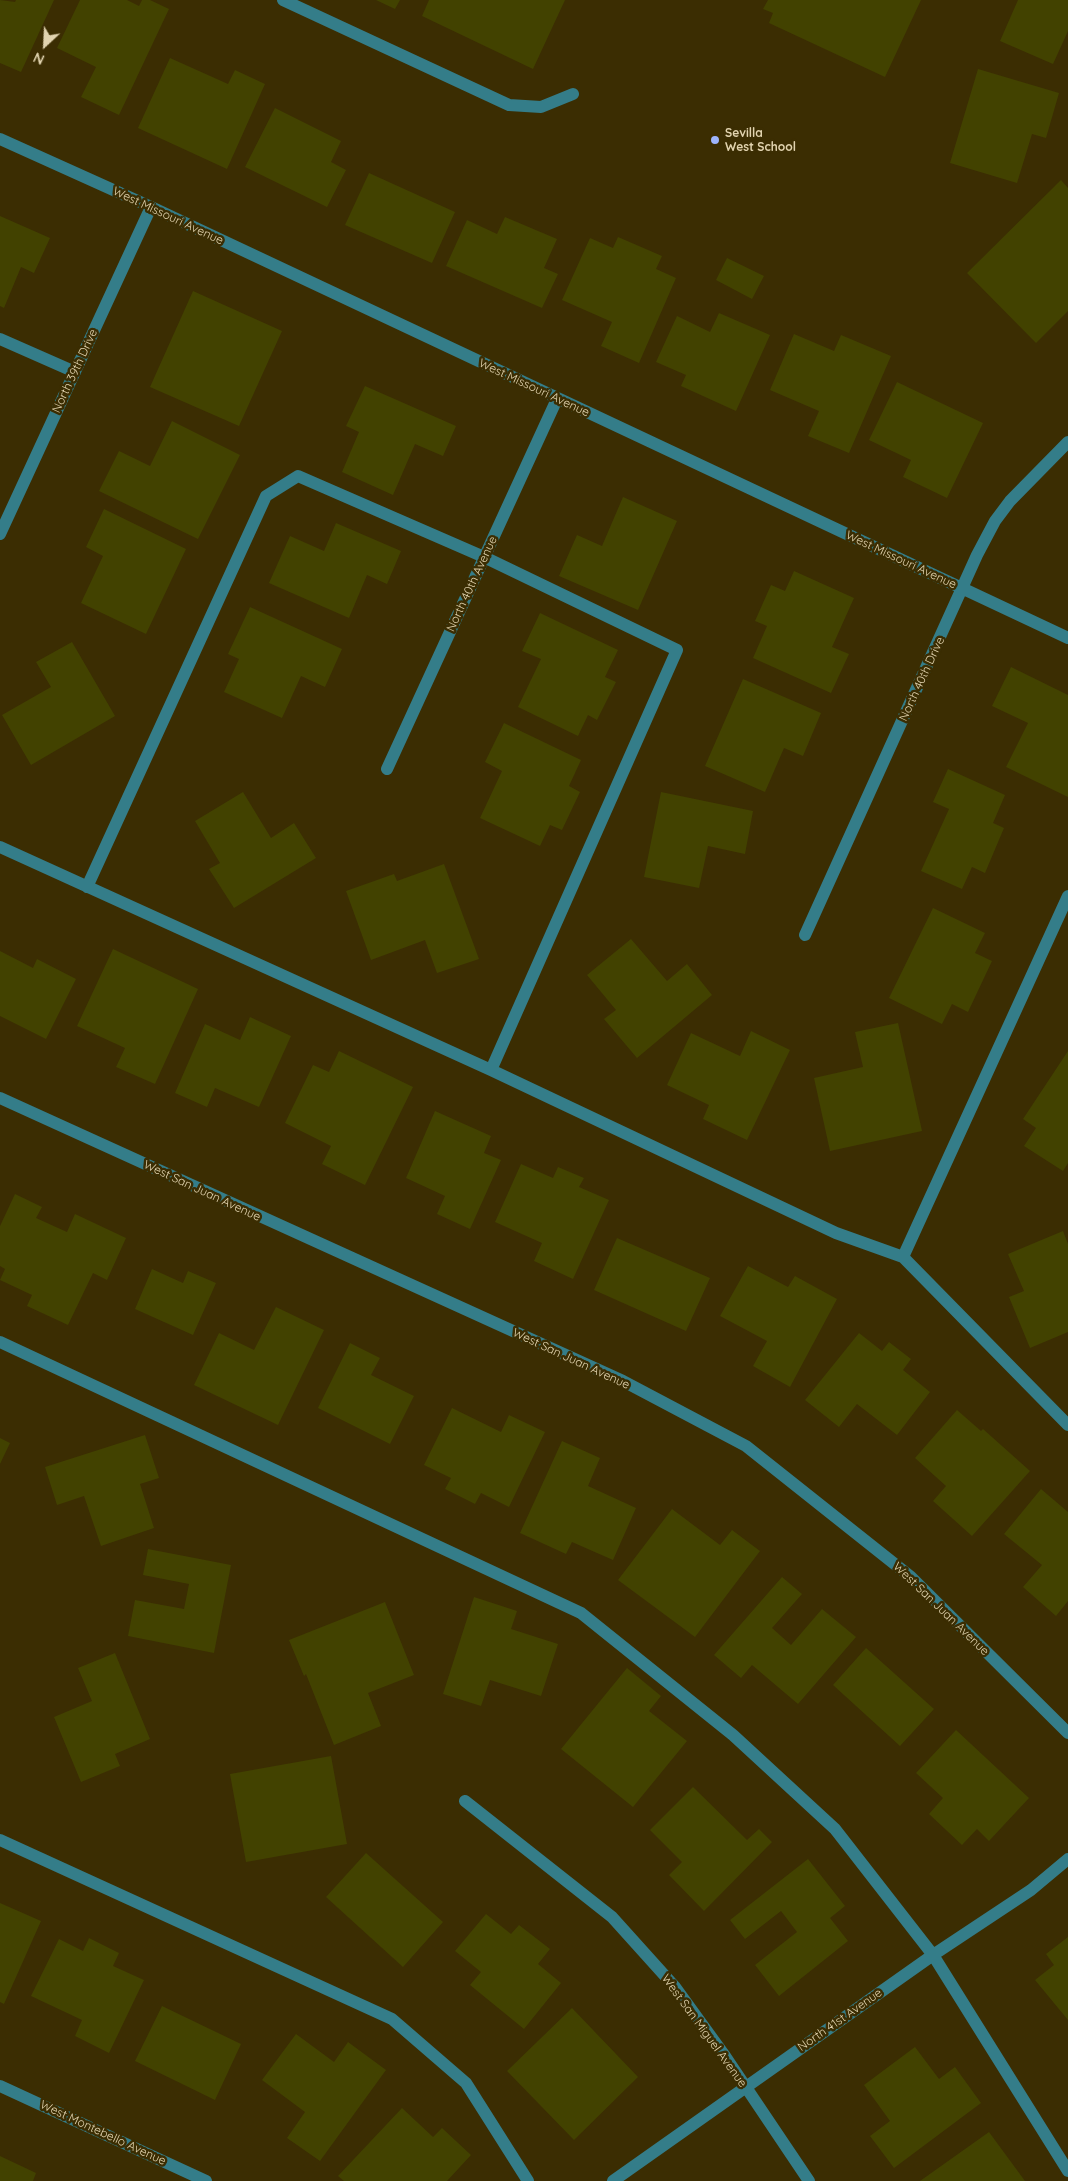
<!DOCTYPE html>
<style>
body{margin:0}
#map{position:relative;width:1068px;height:2181px;overflow:hidden;background:#3b2d02;font-family:Quicksand,sans-serif}
canvas{display:block}
.north{position:absolute;left:20px;top:20px;width:50px;height:50px;-webkit-text-stroke:4px #3b2d02;paint-order:stroke;rotate:205deg;font-size:14px;font-weight:700;line-height:20px;text-align:center;color:#e1d3af}
.north::after{content:'';display:block;margin:auto;width:18px;height:22px;background:#e1d3af;clip-path:polygon(50% 0,100% 100%,50% 72%,0 100%)}
</style>
<div id="map">
<canvas width="1068" height="2181"></canvas>
<div class="north">N</div>
</div>
<script>
const ctx = document.querySelector('canvas').getContext('2d');
ctx.lineJoin = 'round';
function paint(path, color) {
  ctx.fillStyle = color;
  ctx.fill(path, 'evenodd');
}
function shape(rows) {
  const path = new Path2D();
  for (const r of rows) {
    path.moveTo(r[0], r[1]);
    for (let i = 2; i < r.length; i += 2) path.lineTo(r[i], r[i + 1]);
  }
  return path;
}
function stroke(path, color, width, dash) {
  ctx.strokeStyle = color;
  ctx.lineWidth = width;
  ctx.lineCap = dash ? 'butt' : 'round';
  ctx.setLineDash(dash || []);
  ctx.stroke(path);
}
function label(font, color, halo, rows, align = 'center') {
  ctx.font = font + ' Quicksand,sans-serif';
  ctx.lineWidth = 5;
  ctx.setLineDash([]);
  ctx.textBaseline = 'middle';
  ctx.strokeStyle = halo;
  ctx.fillStyle = color;
  for (const [text, x, y, turn = 0] of rows) {
    ctx.save();
    ctx.translate(x, y);
    ctx.rotate((+turn || 0) * Math.PI / 180);
    ctx.textAlign = isNaN(turn) ? turn : align;
    if (halo) ctx.strokeText(text, 0, 0);
    ctx.fillText(text, 0, 0);
    ctx.restore();
  }
}
const building = shape([
 [0,0,15,2,16,0,54,0,21,72,0,63],
 [80,0,127,0,139,6,142,0,150,0,169,9,119,115,81,97,96,67,57,48],
 [376,0,400,0,395,9],
 [429,0,565,0,533,69,422,16],
 [768,0,921,0,885,77,769,23,773,13,763,9],
 [1018,0,1068,0,1068,31,1053,64,1000,41],
 [170,58,228,84,235,70,265,84,227,169,138,128],
 [978,69,1059,93,1046,138,1032,134,1017,183,950,163],
 [275,108,341,141,331,162,346,170,327,207,245,167],
 [369,173,455,212,432,263,345,225],
 [1061,180,1068,188,1068,311,1036,343,967,273],
 [0,216,50,238,34,273,21,267,4,308,0,306],
 [505,217,557,239,544,268,558,274,542,308,446,266,467,220,497,234],
 [618,237,662,256,656,269,676,278,639,363,601,346,612,322,562,300,590,238,613,248],
 [727,258,764,276,752,299,716,280],
 [193,291,282,331,239,426,150,387],
 [719,313,770,335,736,411,681,386,686,375,656,362,677,316,710,332],
 [794,334,834,351,841,335,891,356,849,453,808,436,819,411,770,390],
 [897,382,983,423,947,498,903,477,911,460,869,440],
 [365,386,456,426,443,456,415,444,393,495,342,472,359,432,346,426],
 [172,421,240,455,198,539,99,491,119,451,150,466],
 [623,497,677,521,638,610,559,576,577,535,602,546],
 [104,509,186,549,146,634,81,603,103,556,86,547],
 [336,523,401,551,387,584,367,575,349,618,269,583,290,536,324,551],
 [794,571,854,598,832,647,849,654,831,693,753,658,767,626,755,621,771,585,785,591],
 [250,607,342,649,325,687,301,676,282,718,224,692,239,659,228,654],
 [540,613,618,650,605,677,616,682,597,720,588,715,578,736,518,707,541,659,522,651],
 [72,642,115,716,31,765,2,715,51,687,36,662],
 [1011,667,1068,695,1068,797,1006,767,1028,723,992,706],
 [743,679,821,713,803,756,784,748,765,792,705,766],
 [504,723,581,760,569,786,580,792,562,830,550,825,540,846,480,818,502,771,485,762],
 [948,769,1005,795,993,823,1004,828,985,873,972,867,962,889,921,871,949,809,933,802],
 [243,792,271,838,294,823,316,858,234,908,209,869,220,863,195,821],
 [661,792,753,811,745,854,708,846,699,888,644,877],
 [444,864,479,959,437,973,425,940,371,960,346,891,394,874,397,881],
 [933,908,985,933,975,953,992,961,968,1012,952,1004,942,1024,889,998],
 [631,939,667,981,687,964,712,995,637,1058,604,1019,616,1010,587,975],
 [113,949,198,989,155,1084,116,1067,125,1048,77,1026],
 [0,951,33,968,37,959,76,979,46,1039,0,1016],
 [250,1017,291,1036,259,1107,215,1088,207,1107,175,1093,205,1024,240,1040],
 [898,1023,922,1131,830,1151,814,1078,863,1067,855,1032],
 [751,1031,790,1050,747,1140,703,1119,709,1105,667,1085,691,1033,740,1056],
 [339,1051,413,1087,365,1185,322,1164,331,1146,285,1123,313,1065,329,1072],
 [1068,1051,1068,1163,1063,1171,1024,1146,1036,1128,1023,1119],
 [435,1111,491,1136,484,1153,501,1160,470,1229,437,1214,445,1196,406,1178],
 [521,1164,553,1178,558,1167,584,1178,579,1187,609,1200,573,1279,534,1261,542,1243,495,1222],
 [15,1194,42,1207,36,1218,67,1232,75,1214,126,1238,107,1280,93,1273,68,1325,27,1306,32,1295,0,1280,5,1269,0,1266,0,1226],
 [1063,1231,1068,1244,1068,1332,1030,1348,1009,1297,1024,1291,1008,1254],
 [617,1238,710,1278,686,1331,594,1290],
 [748,1266,788,1287,795,1276,837,1299,790,1387,753,1366,767,1341,720,1316],
 [152,1269,183,1283,188,1271,216,1283,193,1335,135,1309],
 [276,1307,324,1330,278,1425,194,1385,219,1333,254,1350],
 [859,1333,882,1351,889,1342,911,1359,903,1370,930,1392,897,1435,857,1404,839,1427,805,1400],
 [350,1343,380,1358,371,1375,414,1396,390,1444,318,1408],
 [452,1408,501,1432,509,1415,545,1432,509,1507,481,1493,475,1504,445,1489,451,1478,424,1465],
 [957,1410,981,1431,983,1429,1030,1471,972,1536,933,1501,946,1486,915,1458],
 [145,1435,159,1478,140,1484,154,1528,101,1546,84,1496,57,1505,45,1467],
 [0,1438,10,1443,0,1464],
 [562,1441,600,1458,588,1486,636,1508,613,1560,572,1542,566,1554,520,1533],
 [1041,1489,1068,1512,1068,1601,1056,1616,1023,1587,1042,1565,1004,1534],
 [672,1509,720,1545,732,1530,760,1551,695,1637,618,1580],
 [148,1549,231,1565,214,1653,128,1636,135,1600,184,1609,189,1584,143,1575],
 [782,1577,802,1594,772,1628,791,1645,822,1609,856,1637,798,1704,752,1665,741,1678,714,1655],
 [474,1597,517,1611,511,1629,558,1644,541,1696,490,1680,481,1706,443,1694],
 [385,1602,414,1675,368,1693,381,1726,334,1745,306,1674,304,1676,289,1640],
 [866,1648,934,1709,900,1746,833,1685],
 [115,1653,150,1739,115,1754,120,1766,81,1782,54,1717,92,1701,78,1668],
 [627,1668,661,1696,649,1711,687,1741,633,1807,561,1749],
 [956,1730,1029,1798,989,1841,977,1829,962,1845,929,1814,943,1798,916,1773],
 [331,1756,347,1844,246,1862,230,1774],
 [693,1787,747,1840,759,1829,772,1842,704,1911,669,1875,682,1862,650,1830],
 [366,1853,443,1922,403,1967,326,1897],
 [808,1859,845,1906,830,1918,848,1941,779,1996,755,1965,797,1932,781,1911,745,1939,730,1920],
 [0,1903,41,1921,4,2004,0,2002],
 [486,1914,511,1934,519,1925,550,1949,538,1964,561,1983,524,2029,470,1985,481,1972,455,1951],
 [1068,1937,1068,2020,1035,1980,1054,1965,1046,1954],
 [89,1938,119,1953,113,1966,144,1980,109,2053,75,2036,82,2020,31,1996,59,1939,83,1951],
 [162,2006,241,2044,215,2100,135,2061],
 [572,2008,638,2077,574,2140,507,2071],
 [296,2034,334,2062,348,2042,386,2070,320,2161,287,2138,305,2112,262,2080],
 [915,2047,939,2079,955,2067,981,2103,894,2168,870,2136,890,2121,864,2085],
 [402,2108,433,2137,442,2128,471,2155,447,2181,344,2181,338,2176],
 [989,2132,1025,2181,920,2181],
 [0,2156,36,2173,33,2181,0,2181]
]);
const minor = shape([
 [283,0,509,105,541,107,573,94],
 [0,139,151,207,1068,638],
 [0,339,75,372],
 [0,534,151,207],
 [387,769,557,399],
 [0,847,491,1070,836,1233,903,1257,1068,1425],
 [87,887,266,496,298,476,484,557,677,650,491,1070],
 [805,935,977,555,995,521,1010,501,1068,442],
 [0,1098,623,1381,746,1446,911,1577,1068,1733],
 [903,1257,1068,896],
 [0,1342,581,1613,733,1735,835,1829,933,1955,1068,2171],
 [465,1801,612,1917,675,1987,725,2056,809,2181],
 [0,1840,392,2019,466,2083,528,2181],
 [0,2086,206,2181],
 [613,2181,933,1955,1031,1890,1068,1859]
]);
const markers = [
 [715,140,5,"#9db4fd"]
];
const poiNames = [
 ["Sevilla",725,133],
 ["West School",725,147]
];
const streetNames = [
 ["West Missouri Avenue",168,216,25],
 ["North 39th Drive",75,371,-65],
 ["West Missouri Avenue",534,388,25],
 ["West Missouri Avenue",901,560,25],
 ["North 40th Avenue",472,584,-65],
 ["North 40th Drive",922,679,-65],
 ["West San Juan Avenue",202,1191,25],
 ["West San Juan Avenue",571,1359,25],
 ["West San Juan Avenue",941,1609,44],
 ["North 41st Avenue",840,2020,-35],
 ["West San Miguel Avenue",704,2031,54],
 ["West Montebello Avenue",103,2133,25]
];
paint(building, '#424200');
stroke(minor, '#347d89', 12);
for (const [x, y, r, color] of markers) {
  const dot = new Path2D();
  dot.arc(x, y, r, 0, 2 * Math.PI);
  ctx.fillStyle = color;
  ctx.fill(dot);
  stroke(dot, '#3b2d02', 2);
}
label('bold 12px', '#e1d3af', '#3b2d02', poiNames, 'left');
label('12px', '#e1d3af', '#3b2d02', streetNames);
</script>
